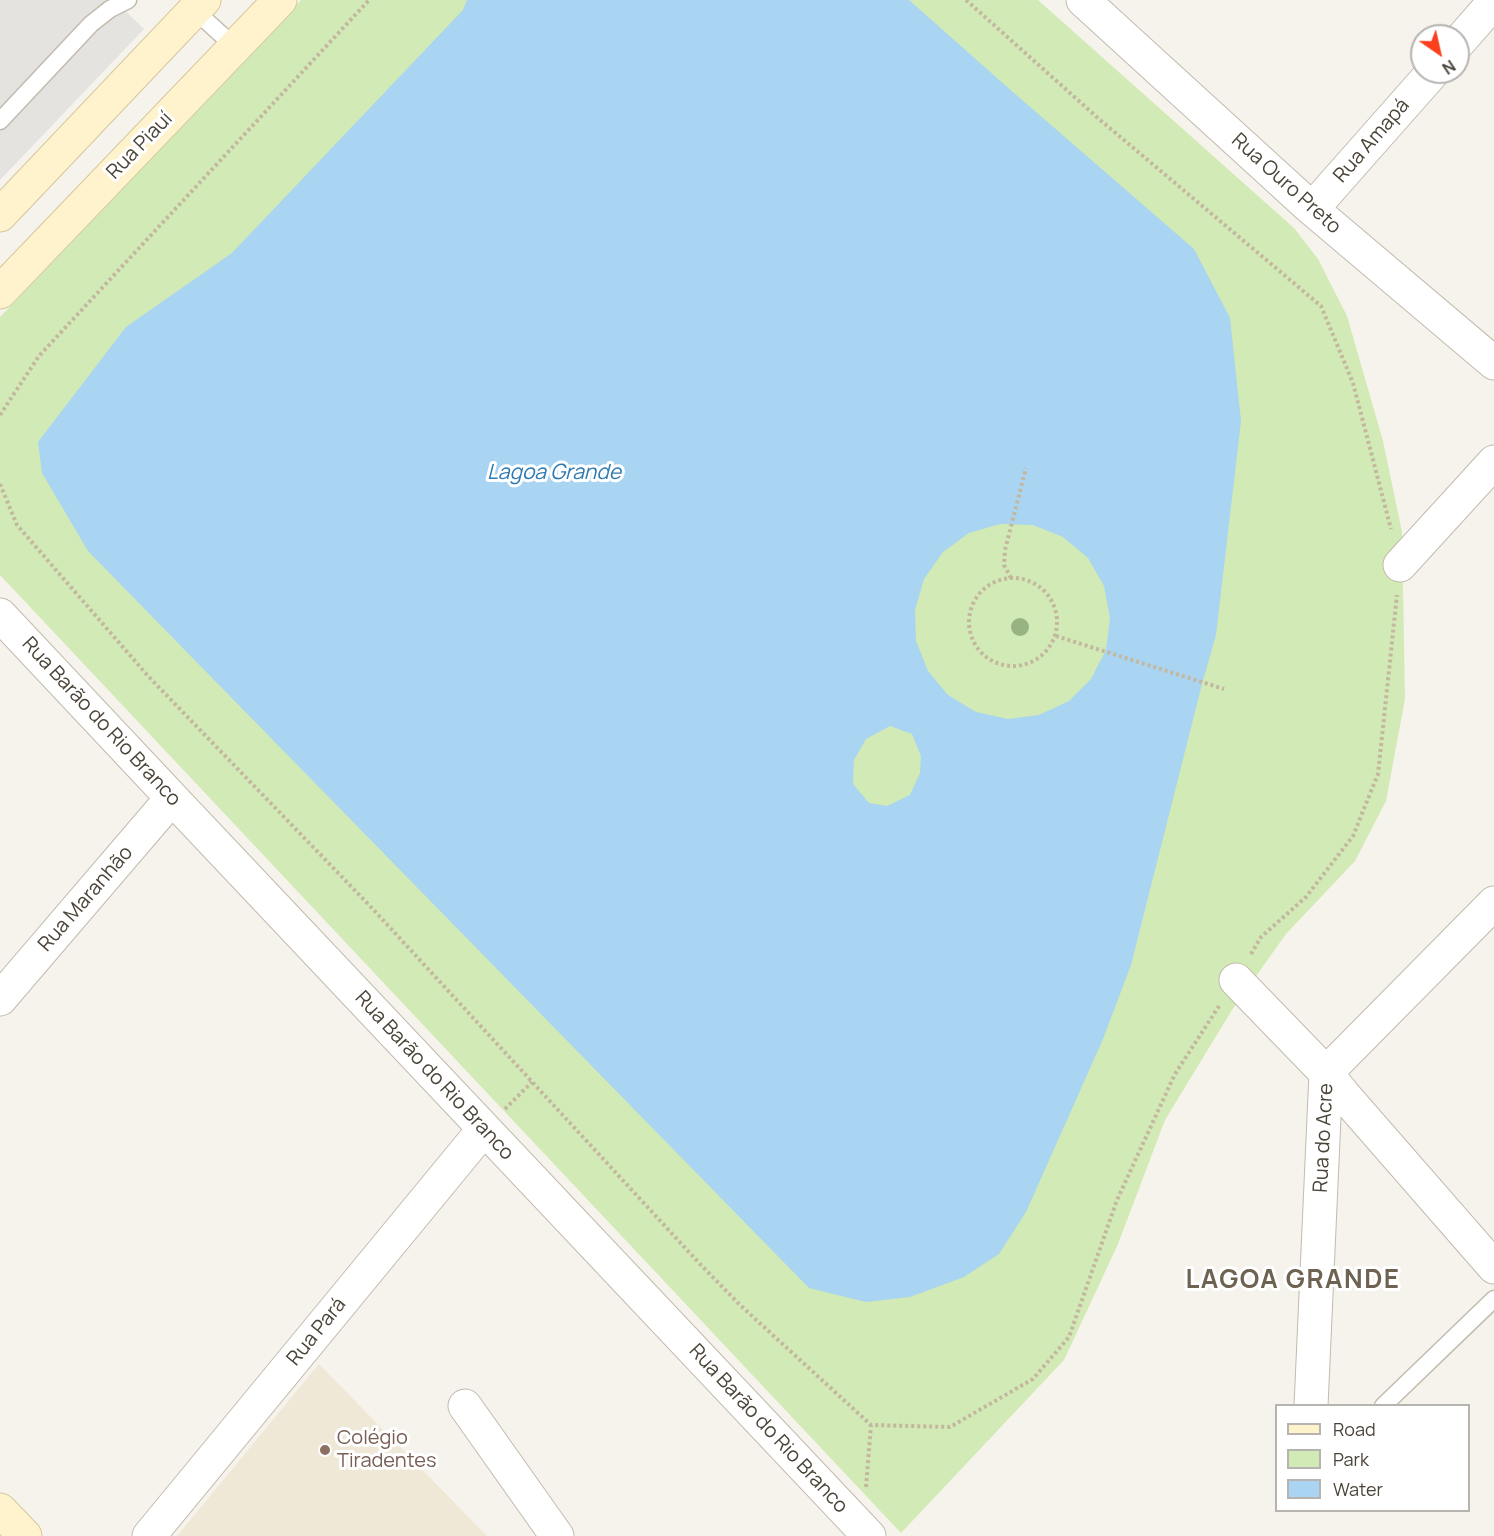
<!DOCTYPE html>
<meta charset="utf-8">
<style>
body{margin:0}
#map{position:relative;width:1494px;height:1536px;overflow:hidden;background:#f6f3ec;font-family:Manrope,sans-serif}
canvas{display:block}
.legend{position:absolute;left:1275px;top:1404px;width:195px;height:108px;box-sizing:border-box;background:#fff;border:2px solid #b7b4b0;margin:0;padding:8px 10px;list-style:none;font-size:18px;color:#4b4439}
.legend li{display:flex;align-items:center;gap:12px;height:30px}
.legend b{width:30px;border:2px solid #b7b4b0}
.north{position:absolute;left:1410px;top:24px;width:60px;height:60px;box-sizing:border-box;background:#fff;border:2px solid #b7b4b0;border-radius:50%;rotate:146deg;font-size:16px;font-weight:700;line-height:24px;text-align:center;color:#4b4439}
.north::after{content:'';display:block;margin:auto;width:21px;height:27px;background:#fc3f1d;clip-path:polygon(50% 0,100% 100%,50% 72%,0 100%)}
</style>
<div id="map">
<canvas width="1494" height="1536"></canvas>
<ul class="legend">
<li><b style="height:8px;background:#fff3cd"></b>Road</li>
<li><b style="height:16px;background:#d2eab5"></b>Park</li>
<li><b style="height:16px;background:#a9d4f2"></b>Water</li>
</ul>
<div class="north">N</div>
</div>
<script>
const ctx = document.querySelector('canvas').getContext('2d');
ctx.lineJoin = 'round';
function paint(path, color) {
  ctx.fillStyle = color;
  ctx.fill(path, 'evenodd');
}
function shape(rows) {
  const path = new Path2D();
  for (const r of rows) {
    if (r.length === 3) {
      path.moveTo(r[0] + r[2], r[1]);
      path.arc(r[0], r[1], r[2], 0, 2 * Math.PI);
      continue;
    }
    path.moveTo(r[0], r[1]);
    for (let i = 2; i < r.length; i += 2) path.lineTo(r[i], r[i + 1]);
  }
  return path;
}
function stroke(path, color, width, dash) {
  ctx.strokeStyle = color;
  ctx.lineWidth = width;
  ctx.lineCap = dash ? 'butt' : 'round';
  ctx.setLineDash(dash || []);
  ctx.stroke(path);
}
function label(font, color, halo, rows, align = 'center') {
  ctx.font = font + ' Manrope,sans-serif';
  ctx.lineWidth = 6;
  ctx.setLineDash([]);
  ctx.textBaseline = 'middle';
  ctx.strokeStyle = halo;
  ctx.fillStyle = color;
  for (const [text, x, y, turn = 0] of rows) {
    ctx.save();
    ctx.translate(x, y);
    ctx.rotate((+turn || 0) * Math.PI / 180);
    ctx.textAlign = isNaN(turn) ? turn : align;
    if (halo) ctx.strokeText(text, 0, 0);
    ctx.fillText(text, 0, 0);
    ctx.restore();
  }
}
const education = shape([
 [319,1364,487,1536,177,1536]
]);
const green = shape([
 [301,0,1038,0,1294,228,1318,259,1347,316,1383,441,1402,532,1405,699,1386,801,1355,861,1286,934,1232,1010,1165,1120,1118,1244,1064,1360,901,1533,0,575,0,317]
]);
const parking = shape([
 [0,0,114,0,144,29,0,180]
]);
const water = shape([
 [467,0,909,0,1006,86,1194,249,1230,318,1241,421,1216,635,1202,684,1131,965,1103,1039,1026,1212,999,1254,964,1277,910,1297,866,1302,809,1288,88,551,42,473,38,442,126,327,232,253,463,10],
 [1000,524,1033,525,1063,537,1088,558,1104,586,1110,618,1106,650,1091,679,1069,701,1039,715,1008,719,976,712,948,695,928,671,916,641,915,610,924,579,943,552,969,533],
 [890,726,912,734,921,756,920,773,910,795,887,806,869,803,853,784,854,760,866,739]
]);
const path = shape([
 [966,0,1099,119,1321,306,1353,383,1391,529],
 [0,415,39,356,369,0],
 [0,484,17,525,148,676,370,906,700,1264,740,1305,871,1425,950,1427,1033,1379,1069,1337,1117,1200,1175,1074,1219,1006],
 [1013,622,44],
 [1011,578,1004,565,1005,550,1026,468],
 [1056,636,1224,689],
 [1251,954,1261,937,1306,897,1353,836,1378,774,1397,595],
 [505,1109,532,1082],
 [866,1487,871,1425]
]);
const lane = shape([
 [191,7,235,47],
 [0,121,91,24,110,9,128,0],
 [1383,1406,1494,1299]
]);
const street = shape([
 [1083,0,1312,209,1494,363],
 [1458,43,1494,2],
 [1312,209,1433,72],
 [1400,565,1494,462],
 [0,615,172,798,869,1536],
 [1236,980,1326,1073,1343,1094,1494,1267],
 [0,999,172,798],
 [465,1406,557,1536],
 [1311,1406,1326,1073,1494,903],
 [149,1536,484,1129]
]);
const secondary = shape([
 [0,215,204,0],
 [0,292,280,0],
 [0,1510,25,1536]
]);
const trees = [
 [1020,627]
];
const markers = [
 [325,1450,6,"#8d6e63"]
];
const streetNames = [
 ["Rua Amapá",1372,141,-49],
 ["Rua Piauí",140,146,-46],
 ["Rua Ouro Preto",1286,184,42],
 ["Rua Barão do Rio Branco",101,722,47],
 ["Rua Maranhão",86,899,-49],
 ["Rua Barão do Rio Branco",434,1076,47],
 ["Rua do Acre",1324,1138,-87],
 ["Rua Pará",317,1332,-51],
 ["Rua Barão do Rio Branco",768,1429,47]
];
const educationNames = [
 ["Colégio",337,1438],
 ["Tiradentes",337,1461]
];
const waterNames = [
 ["Lagoa Grande",554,473]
];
const districtNames = [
 ["LAGOA GRANDE",1293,1281]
];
paint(education, '#efe8d6');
paint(green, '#d2eab5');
paint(parking, '#e5e3e0');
paint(water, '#a9d4f2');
stroke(lane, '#c2bbae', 19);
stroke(street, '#c2bbae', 35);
stroke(secondary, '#d6c79b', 35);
stroke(path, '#c4b79f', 4, [3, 3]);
stroke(lane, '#fff', 16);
stroke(street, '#fff', 33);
stroke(secondary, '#fff3cd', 33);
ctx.fillStyle = '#97b381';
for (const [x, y] of trees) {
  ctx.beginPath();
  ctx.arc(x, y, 9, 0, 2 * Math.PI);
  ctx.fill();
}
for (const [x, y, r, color] of markers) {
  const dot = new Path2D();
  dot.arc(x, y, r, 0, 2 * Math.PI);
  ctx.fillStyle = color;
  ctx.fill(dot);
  stroke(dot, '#fff', 2);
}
label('20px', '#4b4439', '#fff', streetNames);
label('20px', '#785e54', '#fff', educationNames, 'left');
label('italic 21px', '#2e7ab2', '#fff', waterNames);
ctx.letterSpacing = '1.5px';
label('bold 26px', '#6e6250', '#fff', districtNames);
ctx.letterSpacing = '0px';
</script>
